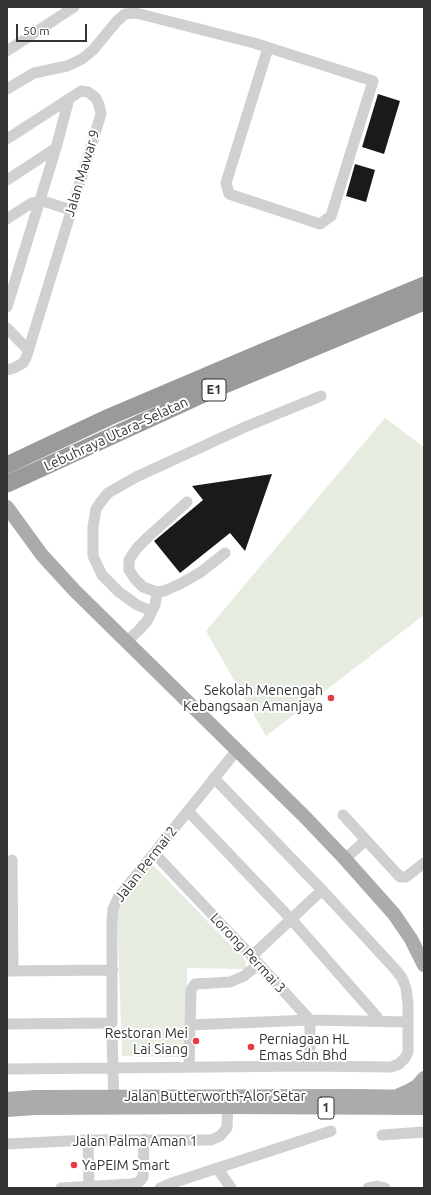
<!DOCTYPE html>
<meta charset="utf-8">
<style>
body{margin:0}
#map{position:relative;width:431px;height:1195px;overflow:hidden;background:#fff;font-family:Ubuntu,sans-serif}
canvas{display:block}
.frame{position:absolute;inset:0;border:8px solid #333;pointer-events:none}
.scale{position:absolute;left:16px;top:24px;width:71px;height:18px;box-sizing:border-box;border:2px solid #333;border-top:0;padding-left:5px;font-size:12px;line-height:14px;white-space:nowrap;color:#333;-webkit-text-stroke:3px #fff;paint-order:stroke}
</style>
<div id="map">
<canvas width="431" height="1195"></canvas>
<div class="frame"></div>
<div class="scale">50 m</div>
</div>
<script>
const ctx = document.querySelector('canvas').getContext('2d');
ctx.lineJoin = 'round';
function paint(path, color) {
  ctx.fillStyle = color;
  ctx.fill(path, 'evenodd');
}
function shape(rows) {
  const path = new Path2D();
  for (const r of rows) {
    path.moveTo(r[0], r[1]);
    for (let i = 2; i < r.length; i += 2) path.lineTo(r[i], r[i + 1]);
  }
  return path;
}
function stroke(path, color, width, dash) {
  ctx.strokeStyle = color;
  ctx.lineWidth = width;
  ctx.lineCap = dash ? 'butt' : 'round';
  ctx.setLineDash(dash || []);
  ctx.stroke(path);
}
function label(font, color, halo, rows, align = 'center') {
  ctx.font = font + ' Ubuntu,sans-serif';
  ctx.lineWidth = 4;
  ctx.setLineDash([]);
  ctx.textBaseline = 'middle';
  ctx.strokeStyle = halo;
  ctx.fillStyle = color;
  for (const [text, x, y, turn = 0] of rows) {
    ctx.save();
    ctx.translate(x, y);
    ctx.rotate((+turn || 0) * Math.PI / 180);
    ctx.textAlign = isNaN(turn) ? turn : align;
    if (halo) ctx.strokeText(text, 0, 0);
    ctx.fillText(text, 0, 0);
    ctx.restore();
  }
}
const green = shape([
 [385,418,424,447,424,615,266,736,206,631],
 [153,865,246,961,246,969,187,968,185,1057,122,1056,117,907]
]);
const building = shape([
 [378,94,400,101,384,154,362,147],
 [355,164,375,170,366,202,346,196],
 [272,474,245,551,230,533,180,573,154,541,203,500,192,486]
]);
const minor = shape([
 [7,51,74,7],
 [7,89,34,73,67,66,82,59,93,50,117,21,125,14,136,13,254,43,373,81,331,216,320,224,229,194,226,183,268,48],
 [7,139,81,91,88,92,96,98,99,105,101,114,26,358,23,363,14,368,7,370],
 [7,180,56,148],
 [7,219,25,207,32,203,39,202,46,202,71,210],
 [7,307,56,148,69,99],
 [7,328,28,350],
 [187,502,148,537,137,548,129,560,129,570,135,579,143,587,157,592,164,591,180,584,201,572,225,553],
 [152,611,137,605,119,592,102,575,93,556,93,527,96,509,100,503,108,493,136,477,245,427,321,396],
 [126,642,139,630,147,621,155,605,157,592],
 [188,811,291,919,377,1017,378,1020],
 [343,815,400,877,406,877,424,863],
 [154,853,259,964,310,1020,310,1066],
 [345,859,366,840],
 [12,860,13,971],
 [252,956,322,890],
 [7,971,113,970],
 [7,1024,112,1023,112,921,113,909,118,898,237,750],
 [190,1025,310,1020,408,1022],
 [112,1035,114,1105],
 [189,1067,191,990,195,984,230,982,244,976,259,964],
 [7,1069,310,1066,391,1067,399,1064,405,1058,408,1052,408,1004,406,988,402,978,395,969,322,890,214,778],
 [382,1135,424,1132],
 [88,1140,89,1186],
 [7,1144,88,1140,211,1140,220,1136,227,1128,228,1099],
 [217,1168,231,1188],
 [61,1188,132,1184,139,1182,143,1177,144,1139],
 [160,1188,172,1183,331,1131],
 [368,1188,377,1186,385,1188]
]);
const major = shape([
 [7,507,42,555,74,590,305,817,345,859,394,914,411,939,424,965],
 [399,1095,410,1090,417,1086,424,1078],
 [7,1099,35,1097,353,1096,424,1097],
 [7,1110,35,1108,228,1107,424,1108]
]);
const highway = shape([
 [7,465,109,417,262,352,424,285],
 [7,484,208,392,424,302]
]);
const markers = [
 [331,698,4,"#e63946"],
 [196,1041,4,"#e63946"],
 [251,1047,4,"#e63946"],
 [74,1165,4,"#e63946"]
];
const shields = [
 [214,390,24],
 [326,1108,16]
];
const shieldNames = [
 ["E1",214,390],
 ["1",326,1108]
];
const streetNames = [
 ["Jalan Mawar 9",82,173,-73],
 ["Lebuhraya Utara–Selatan",116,434,-25],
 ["Jalan Permai 2",146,864,-52],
 ["Lorong Permai 3",248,953,47],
 ["Jalan Butterworth-Alor Setar",215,1096],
 ["Jalan Palma Aman 1",135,1141]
];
const poiNames = [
 ["Sekolah Menengah",323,690],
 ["Kebangsaan Amanjaya",323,706],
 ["Restoran Mei",188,1033],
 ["Lai Siang",188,1049],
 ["Perniagaan HL",259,1039,"left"],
 ["Emas Sdn Bhd",259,1055,"left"],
 ["YaPEIM Smart",82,1165,"left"]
];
paint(green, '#e6ecdf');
paint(building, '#1a1a1a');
stroke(minor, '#d0d0d0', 11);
stroke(major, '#ababab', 14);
stroke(highway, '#9a9a9a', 17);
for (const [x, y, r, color] of markers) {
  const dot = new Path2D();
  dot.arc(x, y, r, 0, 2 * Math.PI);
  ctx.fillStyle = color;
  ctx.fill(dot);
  stroke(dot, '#fff', 1.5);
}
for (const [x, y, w] of shields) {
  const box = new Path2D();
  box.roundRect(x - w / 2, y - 11, w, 22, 3);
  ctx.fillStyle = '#fff';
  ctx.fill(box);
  stroke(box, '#333', 1);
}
label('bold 13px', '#333', null, shieldNames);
label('14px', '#333', '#fff', streetNames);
label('14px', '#333', '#fff', poiNames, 'right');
</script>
